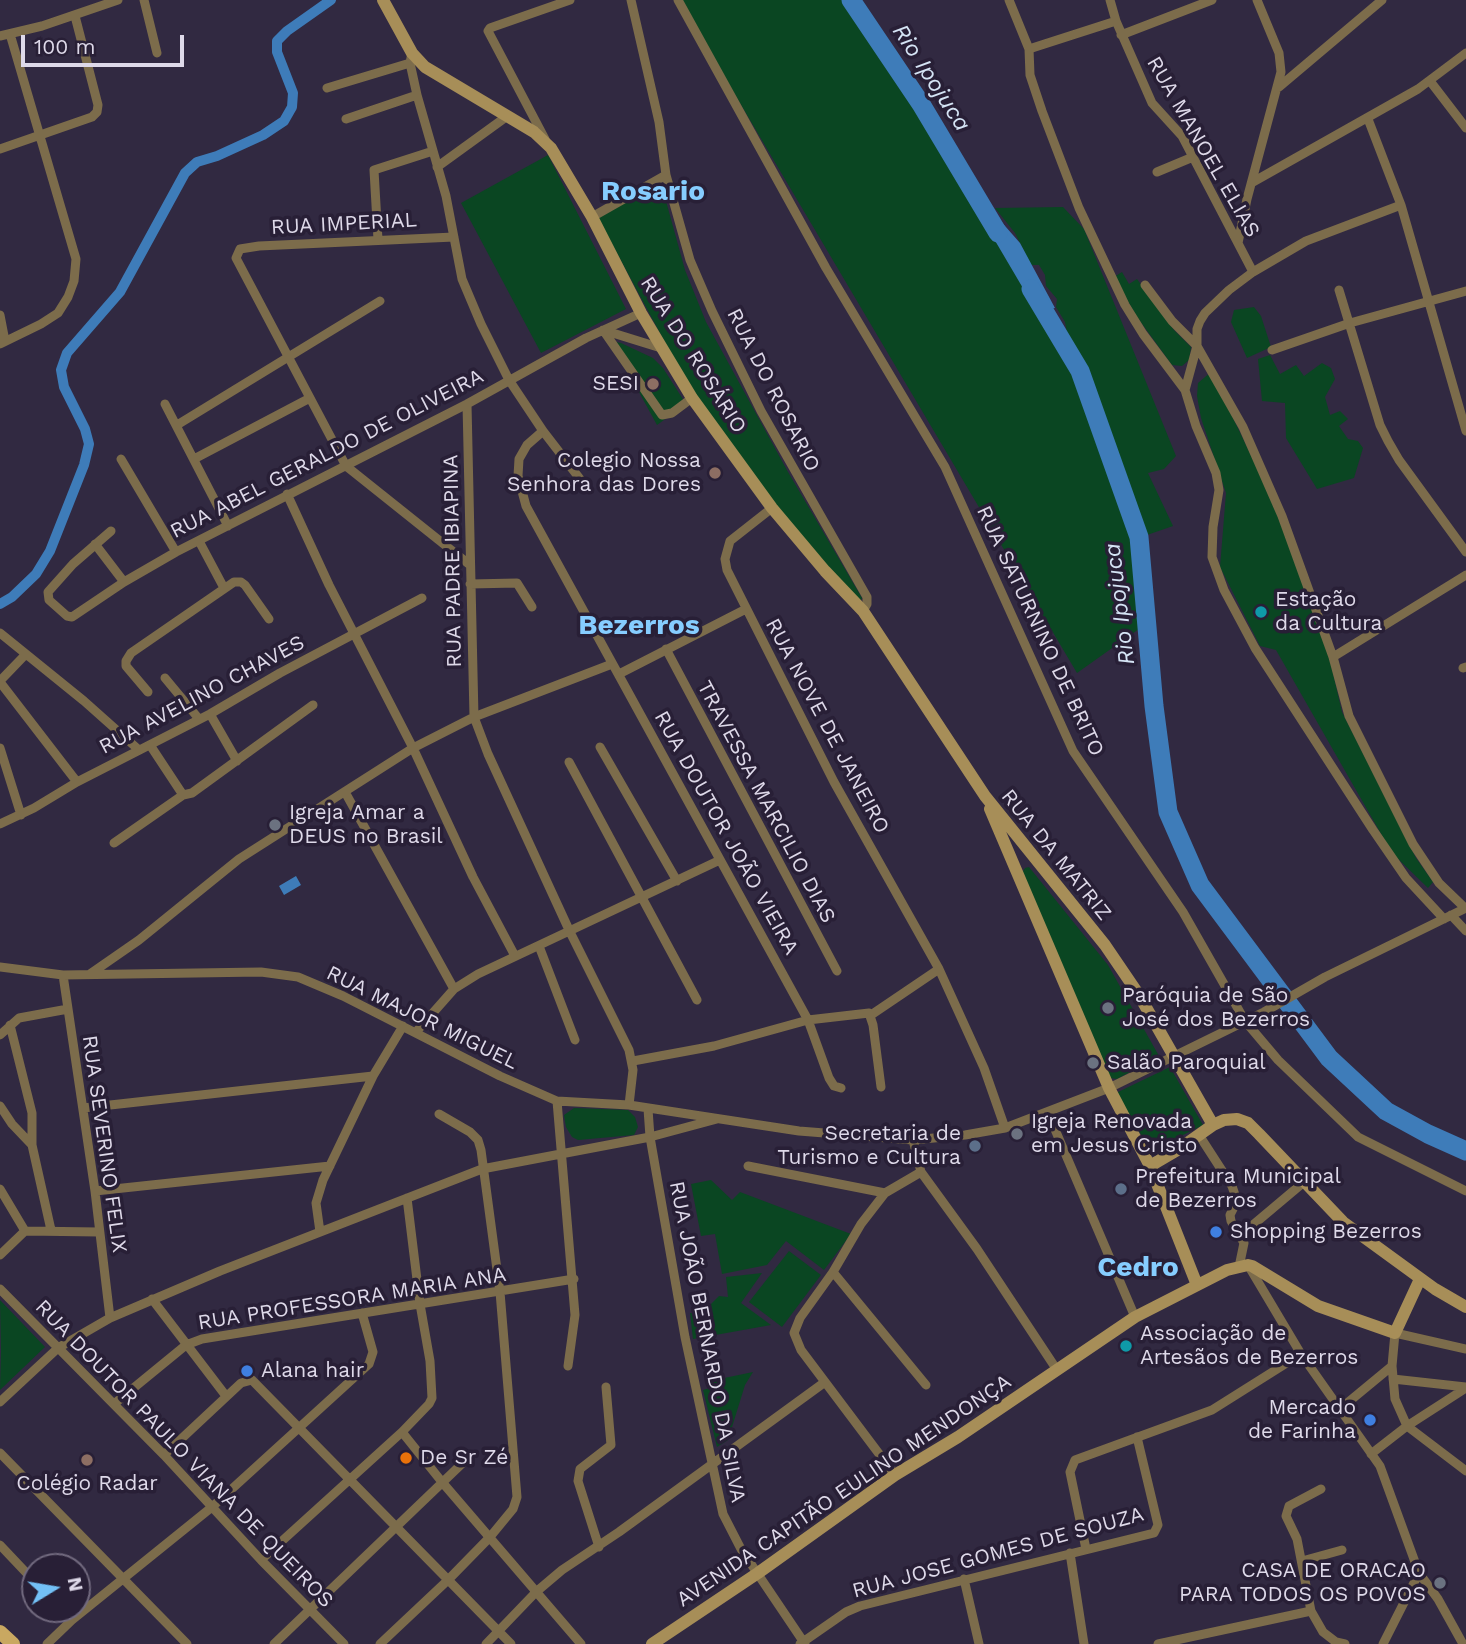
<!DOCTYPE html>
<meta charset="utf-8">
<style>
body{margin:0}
#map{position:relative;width:1466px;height:1644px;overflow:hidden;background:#312941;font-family:"Work Sans",sans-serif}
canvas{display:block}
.north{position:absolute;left:21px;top:1553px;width:70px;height:70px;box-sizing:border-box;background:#281f36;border:2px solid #71697e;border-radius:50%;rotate:79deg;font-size:19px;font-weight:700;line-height:28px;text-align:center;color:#ded9e9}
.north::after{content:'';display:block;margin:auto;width:24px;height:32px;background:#73c0f6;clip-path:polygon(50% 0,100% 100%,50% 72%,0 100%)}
.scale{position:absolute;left:21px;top:35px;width:163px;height:32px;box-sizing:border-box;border:4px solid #ded9e9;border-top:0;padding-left:9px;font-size:21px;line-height:24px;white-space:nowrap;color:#ded9e9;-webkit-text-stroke:5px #281f36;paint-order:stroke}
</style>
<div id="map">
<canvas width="1466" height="1644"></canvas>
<div class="north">N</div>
<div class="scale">100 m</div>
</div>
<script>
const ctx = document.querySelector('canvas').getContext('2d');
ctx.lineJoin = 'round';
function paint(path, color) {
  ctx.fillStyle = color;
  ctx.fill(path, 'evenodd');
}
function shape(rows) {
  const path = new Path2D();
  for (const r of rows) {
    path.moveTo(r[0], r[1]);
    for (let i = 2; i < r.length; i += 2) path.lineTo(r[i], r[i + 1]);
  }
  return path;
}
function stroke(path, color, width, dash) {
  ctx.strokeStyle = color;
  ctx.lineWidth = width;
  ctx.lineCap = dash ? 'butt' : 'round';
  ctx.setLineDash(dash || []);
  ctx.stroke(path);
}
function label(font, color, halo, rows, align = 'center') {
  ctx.font = font + ' "Work Sans",sans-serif';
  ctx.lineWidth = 7;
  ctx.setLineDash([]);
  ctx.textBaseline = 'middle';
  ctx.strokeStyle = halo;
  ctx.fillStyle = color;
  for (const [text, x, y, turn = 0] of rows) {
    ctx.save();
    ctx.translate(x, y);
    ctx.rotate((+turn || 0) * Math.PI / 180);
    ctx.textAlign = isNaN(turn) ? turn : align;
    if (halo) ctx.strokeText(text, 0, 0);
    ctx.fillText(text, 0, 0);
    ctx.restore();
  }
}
const green = shape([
 [679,0,851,0,985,223,1061,339,1123,492,1146,624,1077,673],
 [548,155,626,309,541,353,461,203],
 [661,183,685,270,706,322,788,472,862,598,860,602,856,603,709,424,598,218],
 [1063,207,1084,229,1176,456,1164,469,1148,473,1173,526,1147,535,1092,380,1068,338,1065,322,1056,307,1057,299,1046,286,1045,275,1039,265,1031,265,1015,233,995,208],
 [1122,272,1129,284,1137,279,1174,330,1191,347,1189,360,1182,366,1172,365,1137,317,1114,277],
 [1254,307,1261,316,1271,347,1247,358,1231,322,1234,310],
 [611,341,621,343,653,358,663,368,686,404,657,425],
 [1270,355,1280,374,1296,365,1304,376,1322,363,1331,368,1335,379,1325,397,1330,415,1340,411,1348,419,1339,426,1348,439,1358,441,1363,448,1354,478,1317,489,1286,438,1285,403,1262,401,1258,359],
 [1211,372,1282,520,1330,660,1342,712,1416,858,1433,882,1428,888,1392,853,1276,650,1260,646,1220,567,1226,493,1201,418,1197,396,1198,383],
 [1029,867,1108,965,1159,1056,1117,1079,1110,1078,1022,873,1025,868],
 [1170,1067,1203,1125,1151,1151,1116,1093],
 [574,1108,628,1110,635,1117,638,1127,634,1135,578,1140,572,1137,566,1127,564,1115],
 [711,1180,732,1200,740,1192,851,1234,824,1270,786,1241,767,1265,722,1274,715,1234,701,1236,691,1184],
 [789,1251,821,1275,782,1327,749,1302],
 [762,1273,741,1303,771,1325,693,1339,690,1313,702,1313,719,1296,728,1297,726,1277],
 [0,1300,45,1347,0,1390,1,1351],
 [753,1372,745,1385,728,1440,717,1447,703,1390,710,1388,710,1381]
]);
const water = shape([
 [977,210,991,210,1020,243,1055,308,1037,312],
 [296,876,301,885,284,895,279,886]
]);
const canal = shape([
 [0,604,12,597,36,574,50,551,84,465,89,444,85,429,64,387,61,370,67,353,120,292,185,173,197,162,217,156,263,135,284,121,292,107,293,93,277,52,277,41,287,31,331,0]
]);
const river = shape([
 [851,0,921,104,998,233],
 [1031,289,1080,371,1139,537,1154,706,1168,812,1200,885,1329,1058,1386,1111,1428,1134,1466,1151]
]);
const street = shape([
 [144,0,157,53],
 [631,0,659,122,666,175,690,260,712,311,761,411,867,597,867,604,863,611],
 [678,0,826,268,945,467,1073,751,1183,912,1245,1021,1278,1060,1358,1137,1466,1191],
 [1009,0,1029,49,1030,75,1042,111,1079,208,1125,305,1143,334,1185,390,1196,426,1216,473,1219,490,1213,527,1212,557,1224,590,1255,648,1373,830,1406,878,1444,919],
 [1110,0,1116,21,1152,103,1182,136,1253,272],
 [1121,35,1212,0],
 [0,36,42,26,118,0],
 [1029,49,1116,21],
 [412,53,410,63,417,95,446,196,462,279,481,324,509,380,543,431,580,479],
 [1430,81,1466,128],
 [1279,87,1382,0],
 [327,88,410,63],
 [346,119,417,95],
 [1368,119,1401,205,1466,431],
 [545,139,488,31,490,28,570,0],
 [0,149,92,117,97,112,98,105,75,16],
 [437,167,506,117],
 [1157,172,1193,157],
 [1253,182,1418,89,1466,53],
 [592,217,666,175],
 [454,237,259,246,240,249,236,258,346,466,470,565],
 [378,240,374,170,433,151],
 [1238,243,1247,199,1281,72,1279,53,1257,0],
 [1145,285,1172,321,1197,346,1243,427,1282,516,1333,657,1349,716,1413,844,1439,883,1465,908],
 [1339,290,1380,425,1388,441,1399,460,1466,552],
 [0,315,5,341],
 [603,330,662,415,672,413,692,398],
 [603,330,661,348],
 [0,344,41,324,58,313,68,297,74,281,76,259,10,34],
 [1272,350,1350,323,1466,291],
 [1185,390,1197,346,1197,329,1200,321,1205,313,1229,290,1253,272,1306,241,1401,205],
 [165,404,228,526],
 [467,404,474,717,488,754,570,932,629,1050,633,1070,629,1105],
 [177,425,380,301],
 [543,431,527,445,519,459,518,476,526,506,808,1020,829,1078,834,1086,841,1088],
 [121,459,176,552],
 [194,459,310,398],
 [287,494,329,585,413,748,473,877,515,956],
 [772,508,730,541,725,559,727,570,834,782,939,969,984,1068,1005,1128],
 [111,531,73,564,48,592,49,600,67,616,72,617,124,582,176,552,467,404,586,338,641,313],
 [199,541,224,588],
 [95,544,124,582],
 [470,584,517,583,532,607],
 [0,633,84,701,139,750],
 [666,649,837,971],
 [1333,657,1466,575],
 [1463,668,1466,667],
 [619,674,746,609],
 [165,678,199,719],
 [0,681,25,655],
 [0,682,77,782],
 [148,692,126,666,126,661,131,653,234,582,241,582,245,585,269,619],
 [210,714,237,761],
 [150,745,183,795],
 [600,747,677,881],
 [0,748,21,815],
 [569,762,697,1000],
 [345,792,454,989],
 [0,824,34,808,77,782,210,714,280,673,422,598],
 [114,843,183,795,192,793,313,705],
 [1451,915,1466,931],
 [539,946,575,1040],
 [0,967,63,975,261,972,298,977,343,996,500,1076,557,1101,629,1105,799,1131,913,1140,965,1135,1005,1128,1109,1088,1264,1012,1325,977,1466,908],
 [90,974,139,940,239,859,413,748,474,717,612,664],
 [63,975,95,1191,110,1318],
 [871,1015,939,969],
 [10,1025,32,1113,32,1145,51,1230],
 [416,1032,454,989,478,974,720,860],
 [0,1035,19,1018,68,1009],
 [633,1061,714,1046,808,1020,869,1013,873,1025,881,1087],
 [557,1101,575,1315,568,1366],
 [0,1106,12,1124,32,1145],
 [83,1108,373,1076],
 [648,1109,650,1137,685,1337,723,1514,741,1549,805,1644],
 [1048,1113,1135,1317],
 [1199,1135,1232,1186,1237,1201,1230,1215,1231,1221,1244,1243,1239,1267],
 [913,1140,921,1172,977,1249,1057,1370],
 [748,1166,885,1193],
 [0,1189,25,1231],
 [95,1191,330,1166],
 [320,1232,316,1203,323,1180,373,1076,403,1026],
 [1241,1235,1304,1182],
 [0,1255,25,1231,99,1232],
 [1248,1265,1301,1354,1380,1466,1419,1573,1438,1599,1463,1644],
 [833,1272,926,1385],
 [0,1289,164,1455,261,1560,344,1644],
 [152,1299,226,1396],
 [1466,1349,1395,1333,1392,1366,1395,1399,1407,1426,1466,1471],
 [1393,1379,1466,1387],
 [0,1402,58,1348,110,1318,220,1271,482,1169,650,1137,717,1119],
 [114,1404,186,1345,202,1339,574,1279],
 [1340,1409,1392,1366],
 [402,1432,442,1482,581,1644],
 [0,1453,187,1644],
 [1371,1454,1407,1426,1466,1388],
 [164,1455,241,1383,252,1380,511,1644],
 [895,1475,801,1350,794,1333,800,1318,833,1272,861,1224,885,1193,921,1172],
 [1321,1489,1289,1506,1286,1516,1297,1539,1311,1611,1323,1632,1336,1642,1345,1644],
 [0,1545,35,1582],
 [599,1547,578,1481,580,1469,611,1445,606,1387],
 [1086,1549,1070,1472,1075,1460,1212,1410,1301,1354],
 [1070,1553,1084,1644],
 [261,1560,402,1432,429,1404,432,1398,430,1361,420,1304,407,1198],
 [1302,1561,1342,1550],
 [964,1579,979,1644],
 [61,1609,72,1620],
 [47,1644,72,1620,212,1507,369,1364,373,1352,362,1313],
 [274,1644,471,1455],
 [380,1644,448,1580,490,1537,513,1509,517,1497,500,1292,481,1150,478,1140,470,1132,439,1114],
 [486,1644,536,1592,562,1570,619,1532,825,1382],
 [800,1644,846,1612,860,1606,1154,1533,1158,1525,1137,1437],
 [1158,1644,1311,1611],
 [1383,1644,1419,1573]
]);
const secondary = shape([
 [383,0,412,53,425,67,534,132,551,148,592,217,641,313,692,398,772,508,825,571,863,611,985,796,1105,945,1139,995,1213,1125],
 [990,809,1109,1088,1150,1166,1197,1285],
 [1150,1166,1179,1149,1213,1125,1224,1120,1237,1119,1248,1123,1259,1134,1343,1222,1435,1289,1466,1307],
 [652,1644,758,1573,895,1475,958,1437,1135,1317,1227,1270,1248,1265,1252,1266,1318,1306,1395,1333,1420,1279]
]);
const primary = shape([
 [0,1632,13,1644]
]);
const markers = [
 [653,384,7,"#8d6e63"],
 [715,473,7,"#8d6e63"],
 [1261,612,7,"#0f9aa8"],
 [275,825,7,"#6b7280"],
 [1108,1008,7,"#6b7280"],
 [1093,1063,7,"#6b7280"],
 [1017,1134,7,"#6b7280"],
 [975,1146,7,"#5c6f8a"],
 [1121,1189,7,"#5c6f8a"],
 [1216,1232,7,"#3f7fe0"],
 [1126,1346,7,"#0f9aa8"],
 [247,1371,7,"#3f7fe0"],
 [1370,1420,7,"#3f7fe0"],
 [406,1458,7,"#e8710a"],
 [87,1460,7,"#8d6e63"],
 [1440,1583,7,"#6b7280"]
];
const streetNames = [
 ["RUA MANOEL ELIAS",1203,147,60],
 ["RUA IMPERIAL",344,224,-3],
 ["RUA DO ROSÁRIO",693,355,58],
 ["RUA DO ROSARIO",773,390,63],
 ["RUA ABEL GERALDO DE OLIVEIRA",327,454,-27],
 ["RUA PADRE IBIAPINA",453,561,-91],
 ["RUA SATURNINO DE BRITO",1040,631,65],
 ["RUA AVELINO CHAVES",202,695,-28],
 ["RUA NOVE DE JANEIRO",827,726,62],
 ["TRAVESSA MARCILIO DIAS",766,802,62],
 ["RUA DOUTOR JOÃO VIEIRA",726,833,61],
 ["RUA DA MATRIZ",1056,855,51],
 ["RUA MAJOR MIGUEL",422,1018,26],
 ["RUA SEVERINO FELIX",104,1144,82],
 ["RUA PROFESSORA MARIA ANA",352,1299,-9],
 ["RUA JOÃO BERNARDO DA SILVA",707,1342,79],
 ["RUA DOUTOR PAULO VIANA DE QUEIROS",184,1454,46],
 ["AVENIDA CAPITÃO EULINO MENDONÇA",844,1491,-34],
 ["RUA JOSE GOMES DE SOUZA",998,1553,-15]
];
const poiNames = [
 ["SESI",639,384,"right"],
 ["Colegio Nossa",701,461,"right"],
 ["Senhora das Dores",701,485,"right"],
 ["Estação",1275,600],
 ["da Cultura",1275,624],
 ["Igreja Amar a",289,813],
 ["DEUS no Brasil",289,837],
 ["Paróquia de São",1122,996],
 ["José dos Bezerros",1122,1020],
 ["Salão Paroquial",1107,1063],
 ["Igreja Renovada",1031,1122],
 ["em Jesus Cristo",1031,1146],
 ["Secretaria de",961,1134,"right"],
 ["Turismo e Cultura",961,1158,"right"],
 ["Prefeitura Municipal",1135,1177],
 ["de Bezerros",1135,1201],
 ["Shopping Bezerros",1230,1232],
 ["Associação de",1140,1334],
 ["Artesãos de Bezerros",1140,1358],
 ["Alana hair",261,1371],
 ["Mercado",1356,1408,"right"],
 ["de Farinha",1356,1432,"right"],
 ["De Sr Zé",420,1458],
 ["Colégio Radar",87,1484,"center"],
 ["CASA DE ORACAO",1426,1571,"right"],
 ["PARA TODOS OS POVOS",1426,1595,"right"]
];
const waterNames = [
 ["Rio Ipojuca",931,78,57],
 ["Rio Ipojuca",1120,604,-97]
];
const districtNames = [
 ["Rosario",653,192],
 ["Bezerros",639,626],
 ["Cedro",1138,1268]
];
paint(green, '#0a4622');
paint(water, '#3e7cb9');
stroke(canal, '#3e7cb9', 10);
stroke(river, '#3e7cb9', 19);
stroke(street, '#7c6c4b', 9);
stroke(secondary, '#a78e58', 12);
stroke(primary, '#c9a861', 14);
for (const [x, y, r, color] of markers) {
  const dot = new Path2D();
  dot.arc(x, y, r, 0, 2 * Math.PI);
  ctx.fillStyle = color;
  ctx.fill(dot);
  stroke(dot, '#281f36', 2.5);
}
label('21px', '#ded9e9', '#281f36', streetNames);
label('21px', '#ded9e9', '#281f36', poiNames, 'left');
label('italic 23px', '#d5e4f5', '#281f36', waterNames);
label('bold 28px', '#86cdff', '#281f36', districtNames);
</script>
